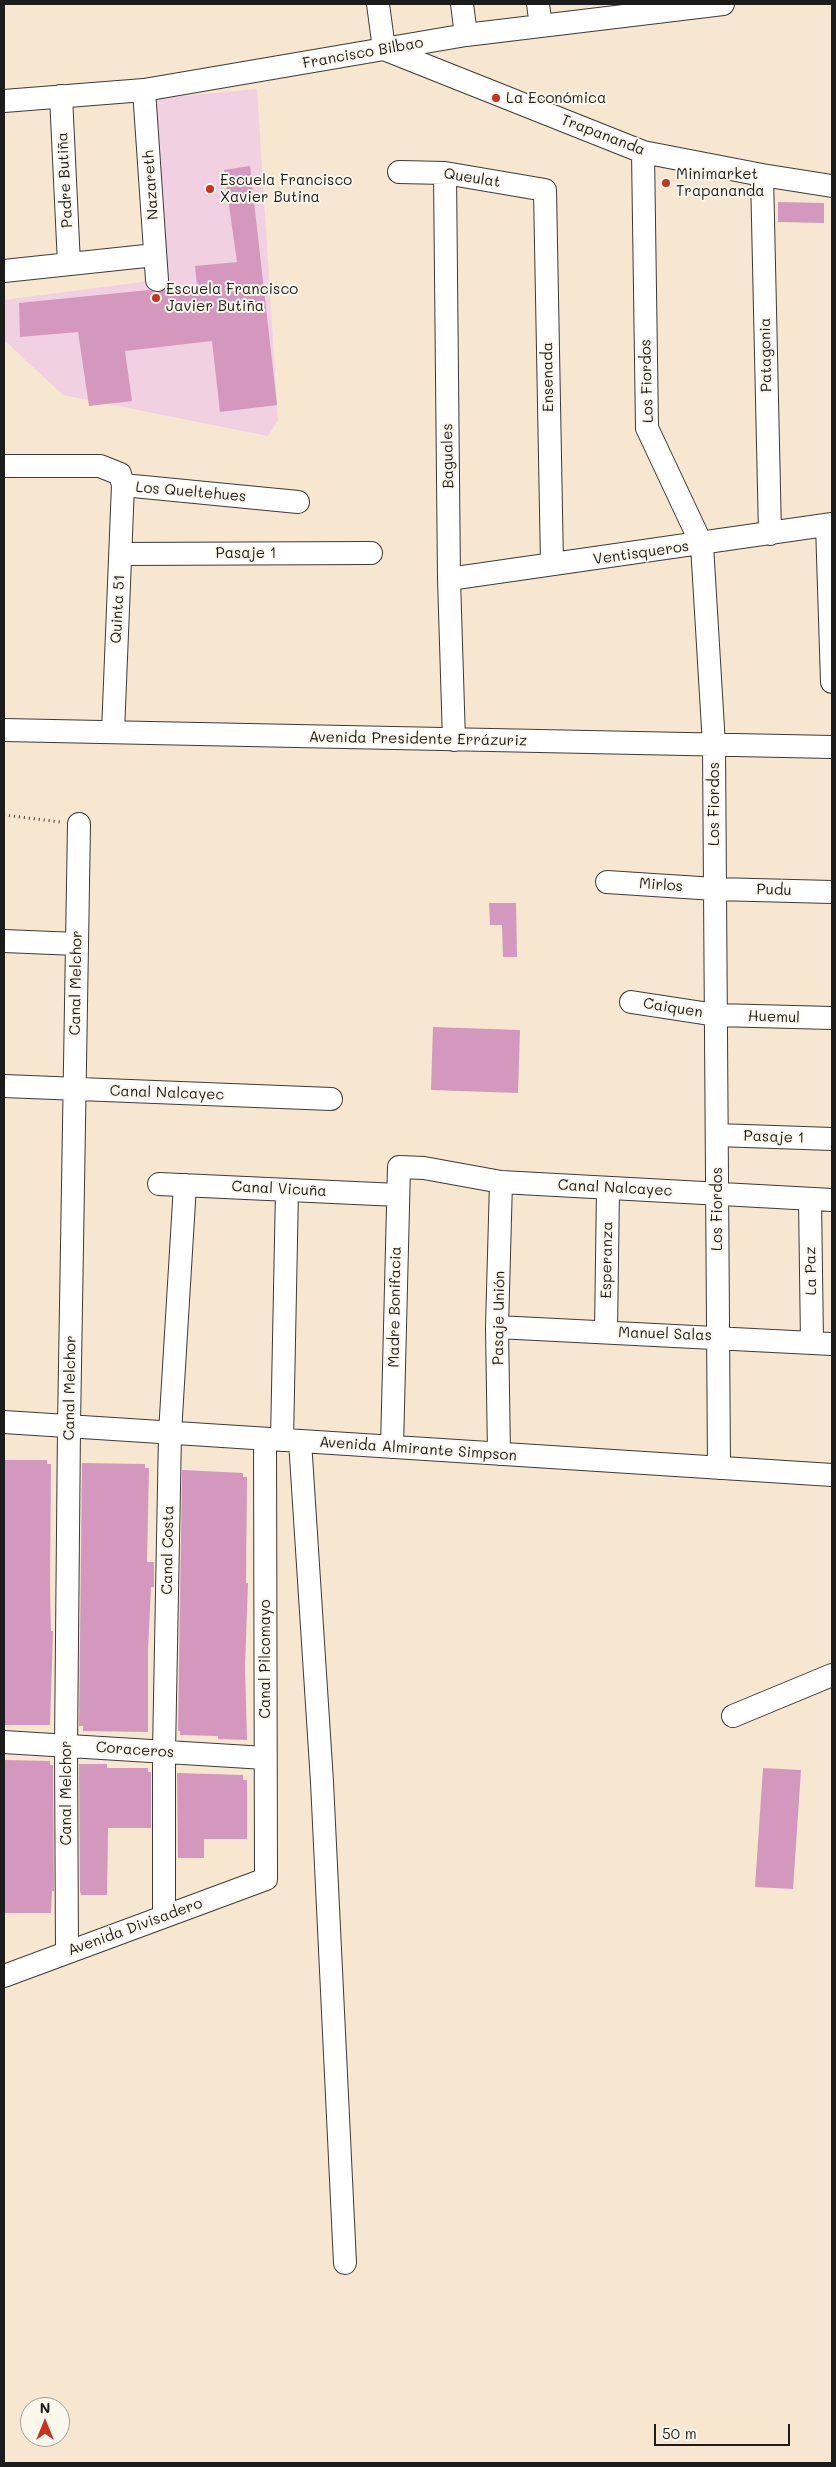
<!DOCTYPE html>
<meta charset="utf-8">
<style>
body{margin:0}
#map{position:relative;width:836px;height:2467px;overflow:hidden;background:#f7e6d0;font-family:Mali,sans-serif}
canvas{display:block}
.frame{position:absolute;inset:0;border:5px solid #1c1c1c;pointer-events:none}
.north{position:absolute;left:20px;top:2397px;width:50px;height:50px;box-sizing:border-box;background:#fbf7ec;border:1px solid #a29f99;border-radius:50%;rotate:0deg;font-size:14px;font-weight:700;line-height:20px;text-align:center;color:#1c1c1c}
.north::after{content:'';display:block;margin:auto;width:18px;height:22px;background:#c8321e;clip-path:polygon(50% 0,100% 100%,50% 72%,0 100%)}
.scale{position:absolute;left:654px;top:2424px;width:136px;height:22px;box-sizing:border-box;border:2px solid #1c1c1c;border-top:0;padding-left:6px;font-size:15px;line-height:18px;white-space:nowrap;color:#1c1c1c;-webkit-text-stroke:4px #fbf7ec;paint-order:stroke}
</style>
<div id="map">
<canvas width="836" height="2467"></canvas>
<div class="frame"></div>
<div class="north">N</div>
<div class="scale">50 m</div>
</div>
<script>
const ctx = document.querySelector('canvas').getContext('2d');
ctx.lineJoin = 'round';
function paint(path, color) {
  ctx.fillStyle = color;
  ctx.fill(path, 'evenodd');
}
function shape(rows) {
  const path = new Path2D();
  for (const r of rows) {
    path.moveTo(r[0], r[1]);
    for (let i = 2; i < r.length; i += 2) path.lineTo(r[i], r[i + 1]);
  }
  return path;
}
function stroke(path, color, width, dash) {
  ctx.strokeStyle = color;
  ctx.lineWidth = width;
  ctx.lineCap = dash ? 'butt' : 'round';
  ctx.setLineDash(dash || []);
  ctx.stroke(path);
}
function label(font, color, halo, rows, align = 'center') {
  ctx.font = font + ' Mali,sans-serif';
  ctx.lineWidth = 4;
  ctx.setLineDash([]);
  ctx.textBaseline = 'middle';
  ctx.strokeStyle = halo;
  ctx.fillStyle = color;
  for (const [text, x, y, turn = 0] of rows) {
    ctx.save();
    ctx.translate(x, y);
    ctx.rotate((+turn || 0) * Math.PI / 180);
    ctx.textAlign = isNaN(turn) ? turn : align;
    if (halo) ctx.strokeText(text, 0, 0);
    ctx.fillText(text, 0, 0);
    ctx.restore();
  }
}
const built = shape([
 [257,89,278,420,268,436,63,395,4,340,4,300,157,280,157,98]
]);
const building = shape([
 [250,166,277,405,220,412,212,341,125,351,132,401,89,406,78,332,20,337,19,303,149,290,158,293,166,289,197,286,195,266,237,262,224,170],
 [778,202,824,203,824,223,778,222],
 [489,903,516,903,517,957,503,957,502,925,490,925],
 [433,1027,520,1030,518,1093,431,1090],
 [4,1460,47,1460,47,1464,51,1464,50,1589,51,1631,53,1631,50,1725,4,1725],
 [82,1463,145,1464,145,1468,149,1468,147,1562,154,1562,154,1587,151,1587,148,1650,148,1732,83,1731,83,1726,79,1726],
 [182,1470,243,1473,243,1477,247,1477,246,1583,248,1583,245,1667,247,1740,218,1739,218,1736,180,1735,180,1731,178,1731],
 [4,1760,50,1761,50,1765,53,1765,54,1891,52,1891,51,1913,4,1913],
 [79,1764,107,1764,107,1768,148,1768,148,1772,151,1772,151,1828,108,1828,107,1895,81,1895,80,1891],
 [763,1768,801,1770,793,1889,755,1887],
 [177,1773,243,1775,243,1780,247,1780,247,1839,204,1839,204,1858,178,1858]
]);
const path = shape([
 [4,815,60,822]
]);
const minor = shape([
 [378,4,384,49,643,152,762,175,832,186],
 [462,4,466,35],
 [538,4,541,26],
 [144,90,157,280],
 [61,96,69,264],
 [4,101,144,90,466,35,723,4],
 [643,152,647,428,702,545,714,745,719,1468],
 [399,172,445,173,545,190,552,564],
 [445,173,449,579,454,740],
 [762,175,770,534],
 [4,271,155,255],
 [4,466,100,466,120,474,123,485,298,502],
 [827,525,832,682],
 [121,554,371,553],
 [449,579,832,524],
 [4,730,832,747],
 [113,732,123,485],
 [607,882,715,889,832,892],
 [4,941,77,944],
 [631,1002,716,1015,832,1018],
 [4,1086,331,1099],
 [717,1135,832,1139],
 [159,1184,398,1195],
 [810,1199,812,1343],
 [497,1327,832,1344],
 [606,1332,608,1188],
 [4,1422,832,1475],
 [282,1440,287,1190],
 [300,1441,322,1782,345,2263],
 [392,1447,399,1167,424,1168,501,1182,832,1200],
 [499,1454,497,1327,501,1182],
 [733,1716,832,1675],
 [4,1742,265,1758],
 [164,1916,164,1752,170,1433,185,1185],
 [67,1952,66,1746,69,1426,79,824],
 [4,1976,266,1879,265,1439]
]);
const markers = [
 [496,98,5,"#c8321e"],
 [666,183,5,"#c8321e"],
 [210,189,5,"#c8321e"],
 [156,298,5,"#c8321e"]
];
const streetNames = [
 ["Francisco Bilbao",363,53,-10],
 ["Trapananda",603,135,21],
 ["Queulat",472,178,9],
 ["Padre Butiña",65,180,-93],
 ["Nazareth",151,185,-94],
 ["Patagonia",766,355,-91],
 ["Ensenada",548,377,-91],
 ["Los Fiordos",647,381,-92],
 ["Baguales",448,456,-91],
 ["Los Queltehues",191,492,5],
 ["Pasaje 1",246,553],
 ["Ventisqueros",641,553,-8],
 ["Quinta 51",118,609,-87],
 ["Avenida Presidente Errázuriz",418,739,1],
 ["Los Fiordos",714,804,-90],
 ["Mirlos",661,885,4],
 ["Pudu",774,890,2],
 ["Canal Melchor",76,983,-89],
 ["Caiquen",673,1008,9],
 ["Huemul",774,1017,2],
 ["Canal Nalcayec",167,1093,2],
 ["Pasaje 1",774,1137,2],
 ["Canal Nalcayec",615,1188,3],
 ["Canal Vicuña",279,1189,3],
 ["Los Fiordos",717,1209,-90],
 ["Esperanza",607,1260,-89],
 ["La Paz",811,1271,-91],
 ["Madre Bonifacia",395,1307,-89],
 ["Pasaje Unión",499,1318,-89],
 ["Manuel Salas",665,1334,2],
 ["Canal Melchor",70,1388,-89],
 ["Avenida Almirante Simpson",418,1449,4],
 ["Canal Costa",168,1550,-89],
 ["Canal Pilcomayo",265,1659,-90],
 ["Coraceros",135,1750,4],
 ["Canal Melchor",66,1793,-90],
 ["Avenida Divisadero",135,1927,-20]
];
const poiNames = [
 ["La Económica",506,98],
 ["Minimarket",676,174],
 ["Trapananda",676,191],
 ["Escuela Francisco",220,180],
 ["Xavier Butina",220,197],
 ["Escuela Francisco",166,289],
 ["Javier Butiña",166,306]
];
paint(built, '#f1d0e2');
paint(building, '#d498bf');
stroke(minor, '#3d3a37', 24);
stroke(path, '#3d3a37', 3, [1, 4]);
stroke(minor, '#fff', 22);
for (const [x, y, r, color] of markers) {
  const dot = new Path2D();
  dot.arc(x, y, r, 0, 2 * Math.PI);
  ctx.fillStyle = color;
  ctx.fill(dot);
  stroke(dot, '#fbf7ec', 2);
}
label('15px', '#1c1c1c', '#fbf7ec', streetNames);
label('15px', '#1c1c1c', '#fbf7ec', poiNames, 'left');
</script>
